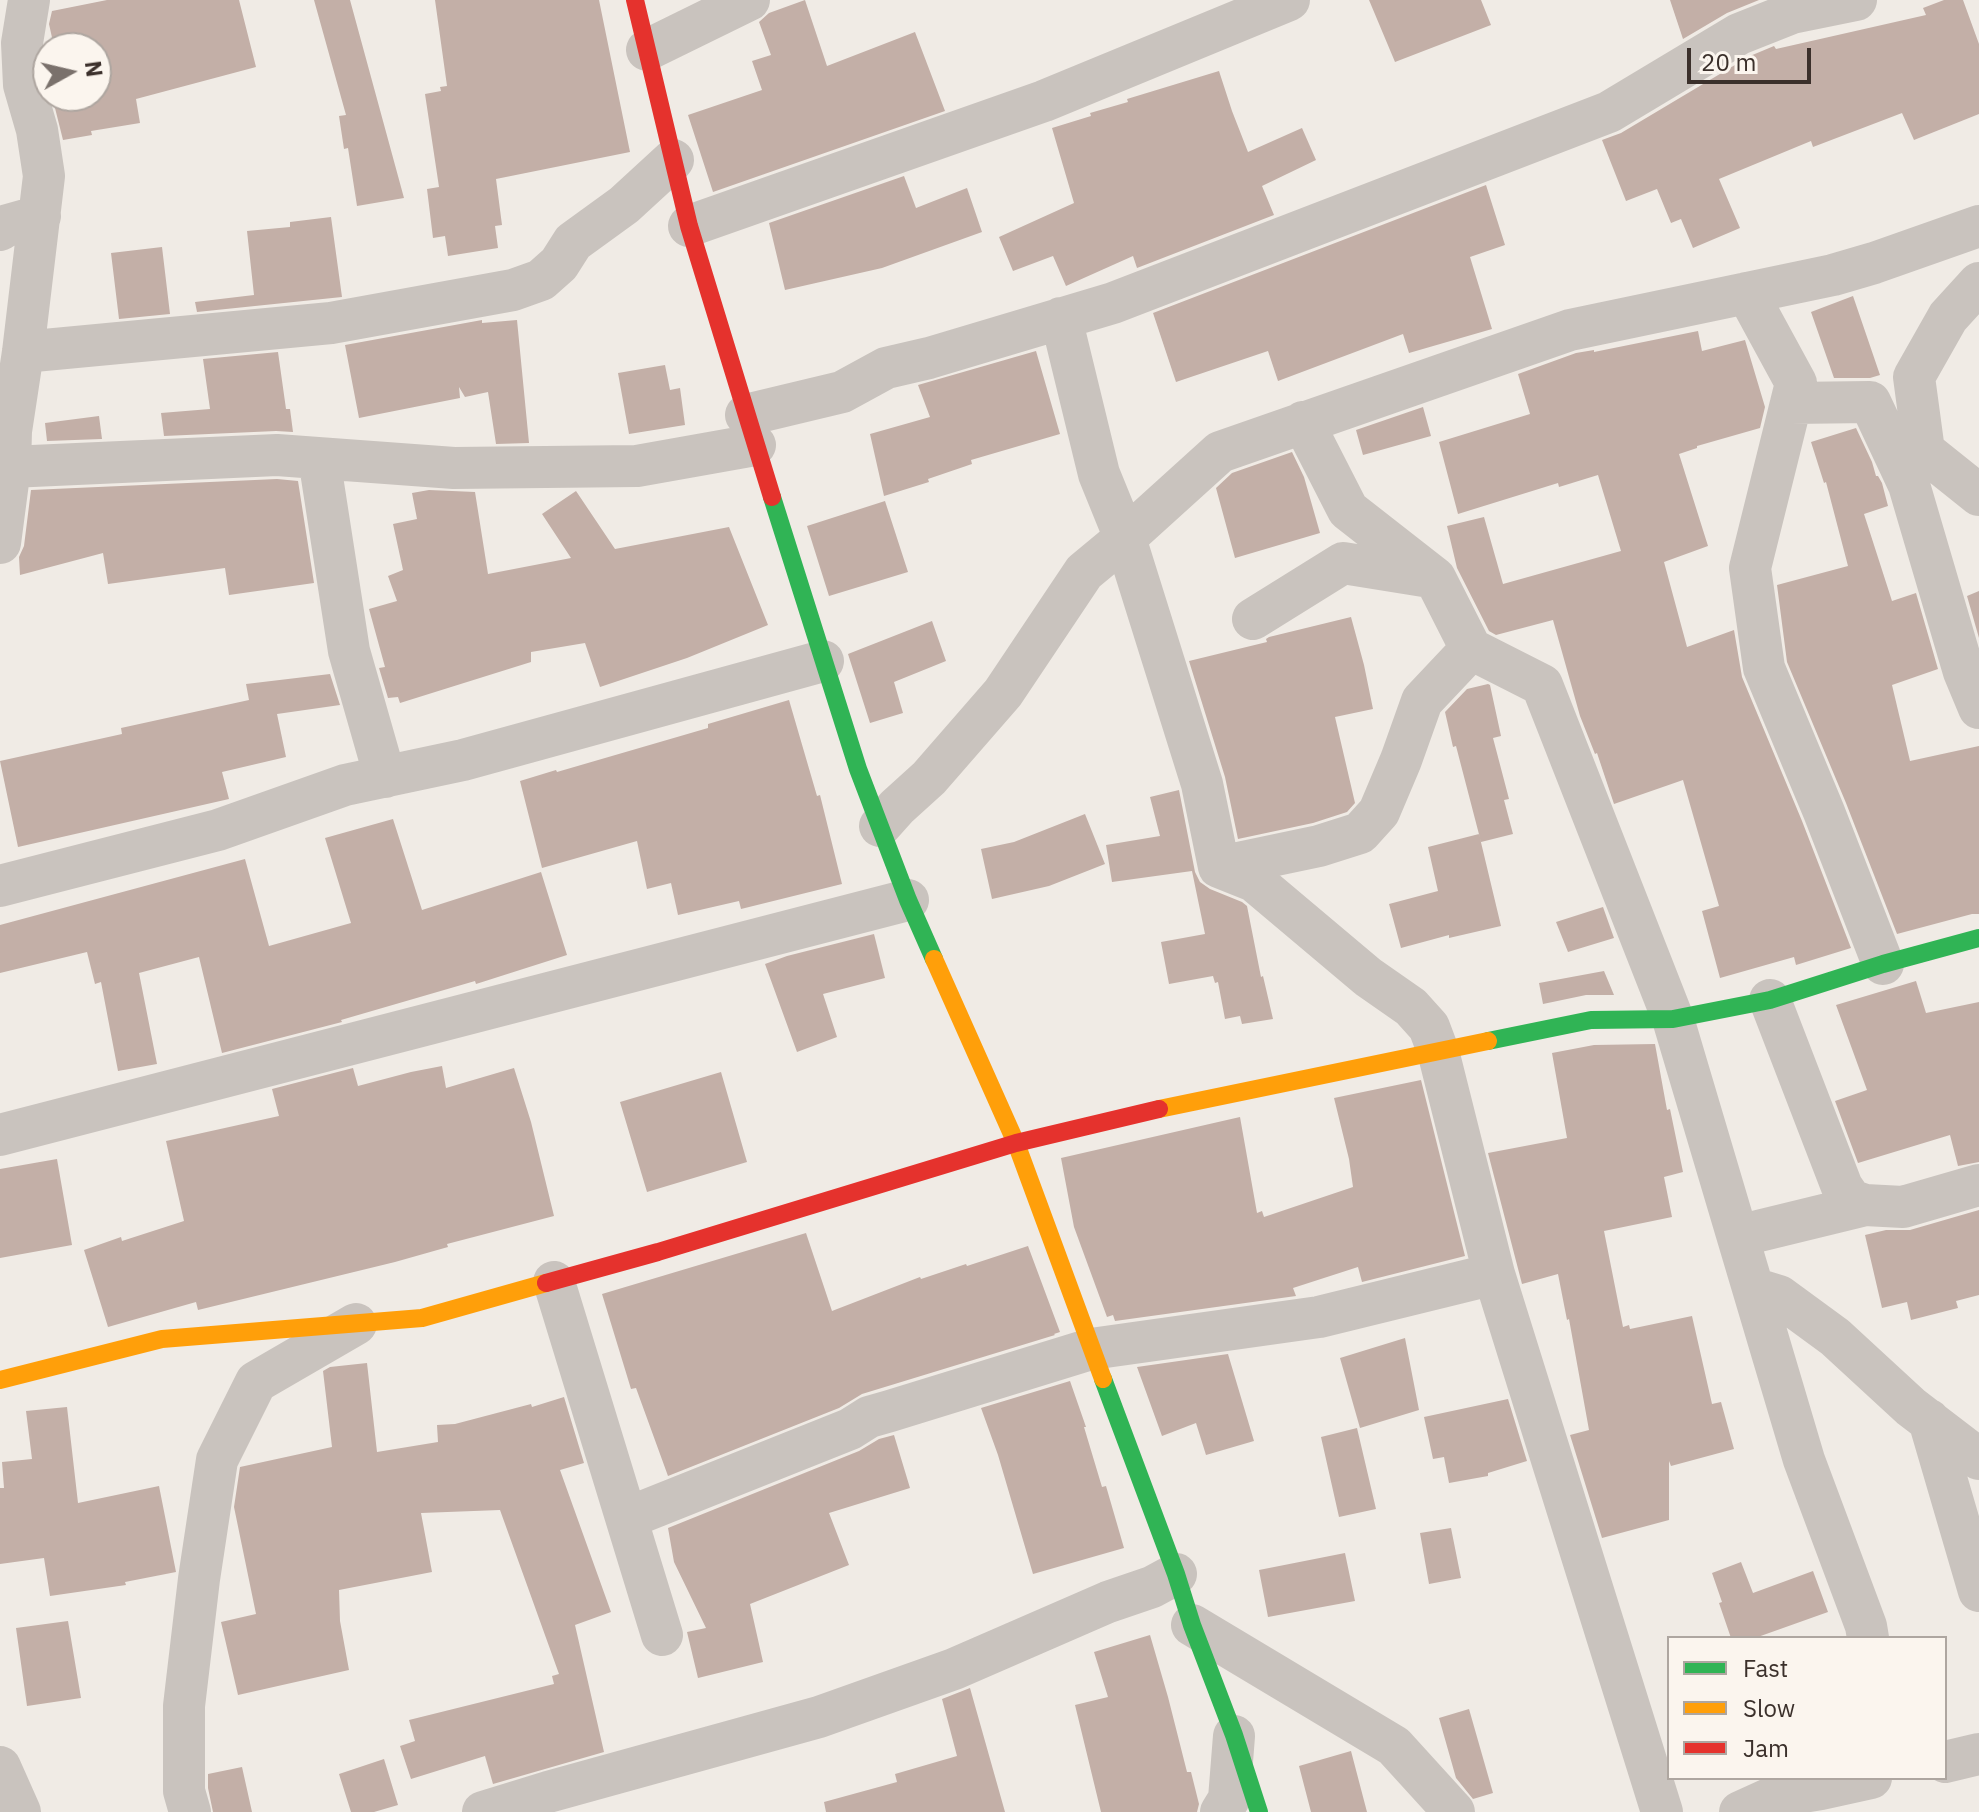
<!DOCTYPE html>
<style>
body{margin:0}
#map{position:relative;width:1979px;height:1812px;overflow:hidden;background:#f0ebe5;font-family:"IBM Plex Sans",sans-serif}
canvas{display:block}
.legend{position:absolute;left:1667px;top:1636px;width:280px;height:144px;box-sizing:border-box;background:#fbf5ee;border:2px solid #aea6a0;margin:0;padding:10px 14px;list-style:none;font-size:24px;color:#3b302b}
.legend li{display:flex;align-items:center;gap:16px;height:40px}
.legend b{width:40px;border:2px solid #aea6a0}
.north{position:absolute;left:32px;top:32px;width:80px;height:80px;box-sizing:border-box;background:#fbf5ee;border:2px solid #aea6a0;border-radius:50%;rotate:82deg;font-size:22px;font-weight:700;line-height:32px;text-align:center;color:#3b302b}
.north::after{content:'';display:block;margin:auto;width:28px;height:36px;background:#7a716c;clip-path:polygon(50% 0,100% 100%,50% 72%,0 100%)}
.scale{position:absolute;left:1687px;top:48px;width:124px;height:36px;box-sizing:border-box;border:4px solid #3b302b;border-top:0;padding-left:10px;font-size:24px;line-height:28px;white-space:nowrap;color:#3b302b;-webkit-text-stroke:6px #fbf5ee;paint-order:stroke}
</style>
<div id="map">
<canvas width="1979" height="1812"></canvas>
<ul class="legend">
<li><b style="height:10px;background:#30b455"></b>Fast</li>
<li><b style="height:10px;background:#ff9f0a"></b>Slow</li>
<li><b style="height:10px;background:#e5322d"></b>Jam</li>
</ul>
<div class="north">N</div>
<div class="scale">20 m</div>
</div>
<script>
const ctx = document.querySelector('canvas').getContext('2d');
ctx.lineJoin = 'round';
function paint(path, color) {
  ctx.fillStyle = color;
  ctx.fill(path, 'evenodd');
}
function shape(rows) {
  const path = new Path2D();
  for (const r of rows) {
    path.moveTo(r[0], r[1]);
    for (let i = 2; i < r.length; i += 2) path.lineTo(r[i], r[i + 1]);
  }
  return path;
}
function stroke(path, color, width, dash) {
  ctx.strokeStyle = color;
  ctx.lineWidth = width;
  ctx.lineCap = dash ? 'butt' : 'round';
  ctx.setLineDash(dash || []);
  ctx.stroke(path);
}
const building = shape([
 [107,0,239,0,256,67,136,99,140,123,91,131,92,135,63,140,52,96,96,96,96,48,48,48,48,82,46,44,53,42,49,24,52,11],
 [314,0,350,0,404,198,357,206,348,148,344,149,339,116,346,115],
 [435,0,599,0,630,152,496,179,502,225,495,226,498,248,448,256,445,236,433,238,427,189,439,187,425,94,441,91,440,87,447,86],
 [805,0,827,66,915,32,945,111,713,192,688,115,762,90,752,61,771,55,759,22,769,13],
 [1369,0,1481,0,1491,25,1395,62],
 [1670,0,1759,0,1727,13,1683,39],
 [1944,0,1963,0,1979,44,1979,114,1914,140,1902,113,1813,147,1811,141,1719,179,1740,228,1693,248,1681,219,1671,223,1657,189,1626,201,1602,140,1621,133,1750,56,1774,46,1776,49,1926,15,1923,8],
 [1219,71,1232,111,1248,152,1302,128,1316,160,1262,186,1274,215,1137,268,1133,256,1066,286,1053,256,1013,271,999,237,1074,203,1052,128,1091,116,1090,113,1128,102,1127,99],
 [904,176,916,208,967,188,982,232,882,268,785,290,769,223],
 [1486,185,1505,245,1470,257,1492,329,1409,353,1403,334,1278,381,1268,351,1176,382,1153,313],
 [331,217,342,297,197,312,195,302,254,295,247,231,290,227,290,222],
 [162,247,170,314,119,319,111,253],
 [1853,296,1880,375,1870,378,1834,378,1811,312],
 [482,320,482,323,517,320,529,443,496,444,488,392,465,397,459,387,460,398,359,418,345,345],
 [1698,331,1702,351,1745,340,1765,407,1760,428,1697,446,1697,448,1679,454,1708,546,1664,562,1687,647,1734,630,1742,677,1802,821,1851,948,1796,965,1794,957,1720,978,1702,911,1719,906,1683,780,1614,804,1597,753,1595,754,1580,716,1553,620,1496,635,1489,631,1457,568,1447,526,1484,517,1503,584,1621,551,1598,475,1559,487,1558,483,1458,514,1439,442,1530,414,1518,374,1576,353,1594,350,1594,352],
 [1036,351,1060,434,971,460,972,464,928,479,929,482,884,496,870,434,930,417,918,385],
 [278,352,286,409,290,409,293,432,276,431,164,436,161,413,210,409,203,359],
 [665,365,670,390,680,388,685,425,629,434,618,373],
 [1423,407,1431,436,1363,455,1356,430],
 [99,416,102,439,47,441,45,423],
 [1856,428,1872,462,1876,476,1878,476,1882,483,1888,506,1864,514,1892,601,1916,593,1938,669,1892,685,1910,761,1979,746,1979,914,1972,914,1897,934,1846,803,1787,662,1777,585,1848,566,1826,482,1824,483,1811,442],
 [1292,452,1304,477,1320,533,1235,558,1216,488,1232,473],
 [277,479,298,481,314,583,229,595,225,568,108,584,103,553,20,575,19,557,24,546,31,490],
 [429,490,475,492,488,574,571,558,542,514,576,491,615,549,729,527,768,625,687,658,600,687,585,643,531,652,531,662,400,703,398,697,388,698,379,668,385,667,369,609,397,601,388,576,403,570,393,524,417,519,412,493],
 [885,501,908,572,829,596,807,526],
 [1979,591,1979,638,1967,596],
 [1351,617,1364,665,1373,709,1335,717,1355,803,1347,812,1313,823,1238,839,1225,777,1189,661,1267,642,1266,639,1269,637],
 [932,621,946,661,894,682,903,713,870,723,848,654],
 [330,674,340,705,277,714,286,757,222,772,229,799,18,847,0,761,122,734,121,728,249,700,246,684],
 [1488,684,1490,685,1501,736,1493,738,1509,799,1504,800,1513,834,1481,842,1456,746,1453,747,1445,712,1467,689],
 [789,700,817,796,820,795,842,884,741,909,739,901,678,915,671,883,647,889,637,841,542,868,520,781,556,770,557,772,708,728,708,724],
 [1179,790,1195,872,1200,882,1210,889,1242,902,1247,906,1261,977,1263,976,1273,1019,1242,1024,1240,1016,1225,1019,1218,982,1215,983,1213,976,1169,984,1161,942,1205,934,1192,871,1112,882,1106,845,1160,836,1150,797],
 [1085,814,1105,864,1049,886,992,899,981,849,1014,842],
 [393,819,422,910,541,872,567,955,476,984,475,981,341,1020,342,1022,222,1053,199,957,139,973,157,1064,118,1071,101,982,95,984,87,952,0,973,0,925,245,859,269,946,351,923,325,838],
 [1479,834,1501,926,1449,938,1449,935,1401,948,1389,904,1438,891,1428,847],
 [1603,907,1614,938,1568,952,1556,922],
 [874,934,885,978,823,994,837,1037,797,1052,765,964,787,956],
 [1604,971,1614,995,1586,995,1543,1004,1539,983],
 [1916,981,1926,1013,1979,1002,1979,1162,1958,1166,1950,1135,1858,1163,1835,1101,1867,1090,1836,1005],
 [1655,1044,1667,1110,1670,1109,1683,1172,1664,1177,1672,1217,1604,1231,1623,1327,1629,1325,1630,1329,1692,1316,1712,1404,1721,1402,1734,1449,1671,1466,1669,1461,1669,1520,1602,1538,1570,1435,1589,1430,1569,1319,1567,1320,1558,1274,1522,1284,1488,1153,1567,1138,1552,1053,1594,1045],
 [442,1066,446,1088,514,1068,531,1122,554,1216,447,1244,448,1247,395,1262,198,1310,196,1302,108,1327,84,1250,121,1237,122,1241,184,1221,166,1141,279,1116,272,1089,353,1068,358,1086,411,1072],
 [721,1072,747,1162,647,1192,620,1102],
 [1421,1080,1465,1256,1362,1282,1358,1267,1293,1288,1296,1296,1115,1321,1113,1315,1107,1317,1074,1227,1061,1158,1240,1117,1257,1213,1262,1211,1264,1217,1353,1187,1349,1159,1334,1098],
 [57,1159,72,1245,0,1258,0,1169],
 [1979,1210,1979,1295,1956,1301,1958,1308,1911,1320,1907,1302,1882,1308,1865,1235,1886,1230,1910,1230],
 [806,1233,832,1311,920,1277,921,1279,966,1264,967,1266,1028,1246,1060,1332,1054,1334,1055,1335,862,1394,839,1408,668,1476,636,1388,631,1389,602,1294],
 [1405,1338,1419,1410,1360,1428,1340,1358],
 [1228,1354,1254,1441,1206,1455,1196,1423,1162,1436,1137,1367],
 [367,1363,377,1452,438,1442,437,1425,455,1424,531,1404,532,1407,564,1397,584,1463,560,1470,611,1612,575,1625,604,1752,493,1784,485,1756,411,1779,400,1746,415,1741,409,1720,554,1684,552,1676,559,1674,500,1510,421,1513,432,1572,339,1590,340,1621,349,1670,238,1695,221,1622,256,1614,234,1507,240,1467,332,1447,323,1371,330,1367],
 [1070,1381,1086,1427,1084,1427,1102,1487,1106,1486,1124,1548,1033,1574,998,1455,981,1408],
 [1508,1399,1527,1461,1488,1473,1488,1476,1449,1483,1444,1457,1433,1459,1424,1417],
 [67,1407,78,1503,159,1486,176,1572,125,1582,126,1585,50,1596,44,1558,0,1564,0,1488,4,1488,2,1462,32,1459,26,1411],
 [1357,1428,1376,1509,1339,1517,1321,1437],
 [894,1435,910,1488,829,1513,849,1565,750,1604,763,1662,698,1678,687,1632,706,1628,674,1562,668,1528,859,1451,879,1439],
 [1451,1528,1461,1578,1429,1584,1420,1533],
 [1345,1553,1355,1601,1268,1617,1259,1570],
 [1741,1562,1753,1593,1813,1571,1828,1612,1755,1638,1731,1638,1719,1603,1722,1602,1712,1573],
 [68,1621,81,1698,27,1706,16,1628],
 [1150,1635,1168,1697,1187,1772,1191,1772,1199,1804,1197,1812,1101,1812,1075,1705,1108,1697,1094,1652],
 [970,1688,1005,1812,826,1812,824,1802,897,1782,895,1774,957,1756,942,1699],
 [1469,1709,1493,1793,1473,1799,1456,1778,1439,1718],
 [1351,1751,1367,1812,1311,1812,1299,1766],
 [384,1759,398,1805,374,1812,351,1812,339,1774],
 [242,1767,252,1812,213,1812,208,1788,208,1774]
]);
const street = shape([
 [647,50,749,0],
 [689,226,1044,101,1289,0],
 [0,230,8,225,40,216],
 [1979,283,1948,317,1914,377,1924,451,1979,495],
 [1747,293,1796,383,1750,568,1764,668,1824,812,1883,964],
 [1061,318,1099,474,1125,538,1220,452,1570,330,1833,275,1874,263,1979,226],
 [23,352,331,323,513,290,541,280,559,264,573,242,624,205,673,160],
 [1791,403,1870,402,1909,485,1964,672,1979,708],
 [746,415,842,392,886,368,929,358,1113,303,1609,112,1739,34,1792,13,1856,0],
 [1303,422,1348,510,1435,578,1471,649,1542,685,1673,1019,1804,1460,1866,1626,1868,1638],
 [319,458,349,651,385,777],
 [10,467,277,455,454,468,637,466,755,445],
 [0,543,10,467,11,431,23,352,44,176,37,130,24,85,22,43,29,0],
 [1253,619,1343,563,1430,577],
 [880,826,897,807,929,778,1003,693,1084,572,1125,538,1202,784,1219,867,1254,881,1368,977,1411,1007,1429,1027,1438,1051,1494,1274,1662,1812],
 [1219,867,1319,846,1360,833,1379,812,1401,760,1422,701,1471,649],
 [0,886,218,830,345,785,463,760,823,661],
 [1770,1000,1842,1187,1851,1200,1865,1205,1903,1207,1979,1185],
 [0,1135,908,900],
 [1738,1236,1865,1205],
 [554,1282,662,1635],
 [1753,1288,1779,1296,1835,1337,1911,1407,1979,1459],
 [1929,1420,1979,1591],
 [627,1518,850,1429,869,1417,890,1411,1091,1349,1319,1317,1494,1274],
 [1192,1625,1394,1746,1454,1812],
 [1945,1762,1979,1754],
 [0,1767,20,1812],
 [190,1812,184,1791,184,1706,199,1579,217,1460,256,1382,356,1324],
 [483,1812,548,1792,819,1717,954,1669,1108,1602,1152,1587,1176,1574],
 [1221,1812,1229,1799,1234,1736],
 [1740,1812,1773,1797,1821,1789,1871,1778]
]);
const fast = shape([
 [772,497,858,769,908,900,934,959],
 [1488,1041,1591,1020,1673,1019,1770,1000,1883,964,1979,938],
 [1103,1379,1176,1574,1192,1625,1234,1735,1259,1812]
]);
const slow = shape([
 [934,959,1016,1143,1103,1379],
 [1159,1109,1488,1041],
 [0,1380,162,1339,422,1318,546,1283]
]);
const jam = shape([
 [635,0,689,226,772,497],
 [546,1283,658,1252,1016,1143,1159,1109]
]);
paint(building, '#c3afa7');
stroke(street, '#c9c3be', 42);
stroke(fast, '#30b455', 18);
stroke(slow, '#ff9f0a', 18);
stroke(jam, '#e5322d', 18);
</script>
